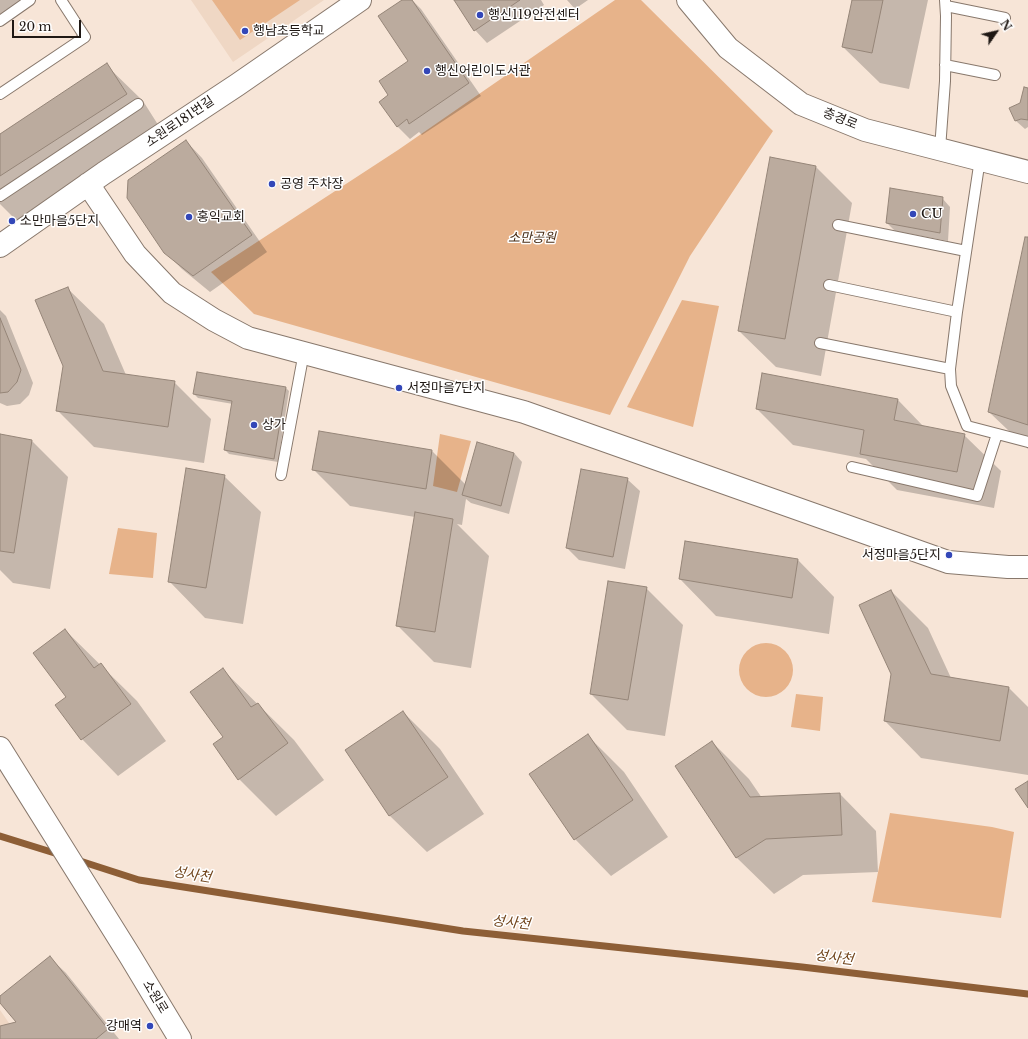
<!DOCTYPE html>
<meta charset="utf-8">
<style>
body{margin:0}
#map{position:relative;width:1028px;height:1039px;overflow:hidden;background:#f7e5d7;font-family:"Libre Baskerville",serif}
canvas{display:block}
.north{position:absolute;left:976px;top:12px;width:40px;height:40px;-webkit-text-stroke:3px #fff;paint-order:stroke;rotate:56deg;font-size:11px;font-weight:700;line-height:16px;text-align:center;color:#1f1814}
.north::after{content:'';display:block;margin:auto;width:14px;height:18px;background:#1f1814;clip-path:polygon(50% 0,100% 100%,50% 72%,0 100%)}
.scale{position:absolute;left:12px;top:20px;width:69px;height:18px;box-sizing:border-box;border:2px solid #1f1814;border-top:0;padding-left:5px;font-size:12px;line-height:14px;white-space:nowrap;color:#1f1814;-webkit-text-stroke:3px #fff;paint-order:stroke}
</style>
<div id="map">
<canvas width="1028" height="1039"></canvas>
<div class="north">N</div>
<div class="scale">20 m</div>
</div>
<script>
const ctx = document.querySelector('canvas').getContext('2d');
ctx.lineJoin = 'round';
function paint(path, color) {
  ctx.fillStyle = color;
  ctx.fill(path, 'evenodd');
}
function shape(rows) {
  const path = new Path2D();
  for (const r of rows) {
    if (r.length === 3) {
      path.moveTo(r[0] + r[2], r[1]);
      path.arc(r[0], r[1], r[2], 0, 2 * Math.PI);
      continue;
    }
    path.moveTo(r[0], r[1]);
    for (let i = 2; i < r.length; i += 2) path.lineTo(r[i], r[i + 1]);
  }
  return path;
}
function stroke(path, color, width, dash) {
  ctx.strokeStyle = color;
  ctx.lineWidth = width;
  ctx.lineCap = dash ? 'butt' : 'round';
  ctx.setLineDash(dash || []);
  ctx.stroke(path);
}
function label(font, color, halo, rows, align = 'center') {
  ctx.font = font + ' "Libre Baskerville","Noto Sans KR",serif';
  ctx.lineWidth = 3;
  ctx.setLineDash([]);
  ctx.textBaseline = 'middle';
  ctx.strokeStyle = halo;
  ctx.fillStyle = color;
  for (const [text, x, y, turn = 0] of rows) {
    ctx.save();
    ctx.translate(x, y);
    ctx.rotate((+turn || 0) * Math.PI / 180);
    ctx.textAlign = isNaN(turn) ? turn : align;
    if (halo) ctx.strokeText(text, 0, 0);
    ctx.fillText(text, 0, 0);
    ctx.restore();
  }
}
const built = shape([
 [191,0,324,0,233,62],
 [0,1010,20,1039,0,1039]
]);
const green = shape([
 [212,0,300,0,240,40],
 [615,0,641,0,773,131,690,256,610,415,254,314,211,272,398,150],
 [682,300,719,306,693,427,627,407],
 [440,434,471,441,457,492,433,486],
 [118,528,157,533,153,578,109,574],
 [766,670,27],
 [796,694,823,697,820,731,791,727],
 [890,813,992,827,1014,832,1001,918,872,902]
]);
const shadow = shape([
 [0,0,35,0,0,22],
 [404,0,412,0,421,9,481,96,422,135,419,132,410,139,397,126,390,95,409,61],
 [455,0,541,0,544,5,487,43,475,30],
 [567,0,588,0,575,9],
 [853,0,928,0,909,89,880,83,843,47],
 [106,65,143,101,162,131,20,224,0,204,0,136],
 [1028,89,1028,127,1025,129,1016,121,1011,108,1021,104],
 [186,141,202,158,267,252,210,292,182,269,165,252],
 [816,167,852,203,821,376,776,367,739,331],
 [942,198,950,207,948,241,895,231,887,223],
 [1028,238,1028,449,989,412],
 [67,288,104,324,126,375,174,382,211,419,204,463,94,447,57,410,64,366],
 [0,310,6,316,33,383,29,395,20,404,7,406,0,403],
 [286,388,289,391,278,462,229,454,225,450,233,404,198,398,194,394],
 [898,400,924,427,964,435,1001,471,994,508,897,490,866,459,793,445,757,409],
 [0,435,32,441,68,477,50,589,13,583,0,570],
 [477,443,514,453,522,462,509,514,471,503,466,499,462,525,457,524,489,556,471,668,434,662,397,625,415,517,350,506,314,470,432,451,466,485],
 [224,476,261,512,243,624,205,618,169,581],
 [627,479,640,491,625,569,579,560,567,548],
 [798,560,834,597,829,634,716,616,680,579],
 [646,588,683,625,665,736,627,730,591,694],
 [891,591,928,628,951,678,1009,688,1028,707,1028,775,921,758,885,721,892,673],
 [65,630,137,701,166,741,118,776,82,739,57,705,67,698],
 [222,669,294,740,324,780,276,816,239,779,224,737],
 [403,712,440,749,484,814,427,852,390,816,346,750],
 [588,736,624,772,668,837,611,876,575,839],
 [712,742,749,779,762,798,840,794,876,831,878,872,803,875,774,894,737,858,676,766],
 [49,957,66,973,119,1039,0,1039,0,1027,18,1023,0,1001,0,997]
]);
const stream = shape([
 [0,836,61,855],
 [77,860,139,880,463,931,802,967,1028,994]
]);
const building = shape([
 [402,0,412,0,469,83,409,124,407,119,397,127,379,102,388,95,379,81,408,61,378,16,402,0],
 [454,0,520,0,474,31,454,0],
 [852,0,883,0,872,53,842,47,852,0],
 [107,63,127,94,0,176,0,134,107,63],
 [1024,87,1028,88,1028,120,1021,119,1015,121,1009,108,1020,103,1024,87],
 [186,140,252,235,193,276,164,253,127,198,128,180,186,140],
 [770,157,816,166,785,339,738,331,770,157],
 [890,188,943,197,940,233,886,223,890,188],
 [1025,237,1028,237,1028,425,988,412,1025,237],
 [68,287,103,371,175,381,168,427,56,411,63,366,35,300,68,287],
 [0,318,21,370,17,382,8,392,0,393,0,318],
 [197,372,286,387,274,459,224,450,232,401,193,394,197,372],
 [762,373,898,399,894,420,965,434,957,472,860,454,864,430,756,409,762,373],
 [319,431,432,450,426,489,312,470,319,431],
 [0,434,32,440,14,553,0,551,0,434],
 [477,442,514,453,501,506,462,495,477,442],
 [186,468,225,475,206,588,168,582,186,468],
 [581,469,628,478,613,557,566,548,581,469],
 [415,512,453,519,435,632,396,626,415,512],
 [685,541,798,559,792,598,679,579,685,541],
 [608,581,647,587,628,700,590,694,608,581],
 [891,590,931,674,1009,687,1000,741,884,721,891,674,859,605,891,590],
 [65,629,94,668,101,663,131,704,81,740,55,705,66,697,33,653,65,629],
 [223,668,251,707,258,703,288,743,238,780,213,744,223,737,190,692,223,668],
 [403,711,448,777,389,816,345,750,403,711],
 [588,734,633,800,574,840,529,774,588,734],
 [712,741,750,797,840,793,842,835,766,839,736,858,675,766,712,741],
 [1028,781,1028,808,1015,789,1028,781],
 [50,956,108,1029,96,1039,0,1039,0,1026,16,1022,0,1003,0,996,50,956]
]);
const service = shape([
 [946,6,1005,18],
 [0,21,30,0],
 [945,65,995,75],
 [0,94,85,37,61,0],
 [940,149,945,81,946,16,945,0],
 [980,159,957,312,950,369,951,386,967,426,1028,442],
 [0,196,138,104],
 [838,225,966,251],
 [829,285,957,312],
 [820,343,950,369],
 [852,467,977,496,997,434],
 [281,475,304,352]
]);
const tertiary = shape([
 [88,184,135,254,172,293,214,320,248,338,524,412,948,562,1008,567,1028,567],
 [0,246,104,173,237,85,360,0]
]);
const secondary = shape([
 [688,0,728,48,801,104,865,130,1028,172],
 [0,748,130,956,180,1039]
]);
const markers = [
 [480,15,4,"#3347b8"],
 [245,31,4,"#3347b8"],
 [427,71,4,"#3347b8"],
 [272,184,4,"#3347b8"],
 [913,214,4,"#3347b8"],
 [189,217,4,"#3347b8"],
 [12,221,4,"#3347b8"],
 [399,388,4,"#3347b8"],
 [254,425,4,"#3347b8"],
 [949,555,4,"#3347b8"],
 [150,1026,4,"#3347b8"]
];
const poiNames = [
 ["행신119안전센터",488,15],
 ["행남초등학교",253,31],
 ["행신어린이도서관",435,71],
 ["공영 주차장",280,184],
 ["CU",921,214],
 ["홍익교회",197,217],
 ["소만마을5단지",20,221],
 ["서정마을7단지",407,388],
 ["상가",262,425],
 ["서정마을5단지",941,555,"right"],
 ["강매역",142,1026,"right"]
];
const streetNames = [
 ["충경로",840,119,22],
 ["소원로181번길",180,122,-34],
 ["소원로",155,997,59]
];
const parkNames = [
 ["소만공원",532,238]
];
const waterNames = [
 ["성사천",192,875,9],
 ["성사천",511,923,6],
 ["성사천",834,958,7]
];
paint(built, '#efd7c4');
paint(green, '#e7b38a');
paint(shadow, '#0003');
stroke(stream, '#8d5e36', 7);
paint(building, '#bbab9e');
stroke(building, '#958578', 1);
stroke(service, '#88786c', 12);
stroke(tertiary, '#88786c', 24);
stroke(secondary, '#88786c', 24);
stroke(service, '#fff', 10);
stroke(tertiary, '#fff', 22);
stroke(secondary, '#fff', 22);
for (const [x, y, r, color] of markers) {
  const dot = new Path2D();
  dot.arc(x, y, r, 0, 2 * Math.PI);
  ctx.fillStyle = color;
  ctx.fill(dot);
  stroke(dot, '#fff', 1.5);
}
label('13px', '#1f1814', '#fff', poiNames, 'left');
label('13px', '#1f1814', '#fff', streetNames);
label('italic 13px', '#482c14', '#fff', parkNames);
label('italic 14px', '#72461d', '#fff', waterNames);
</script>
